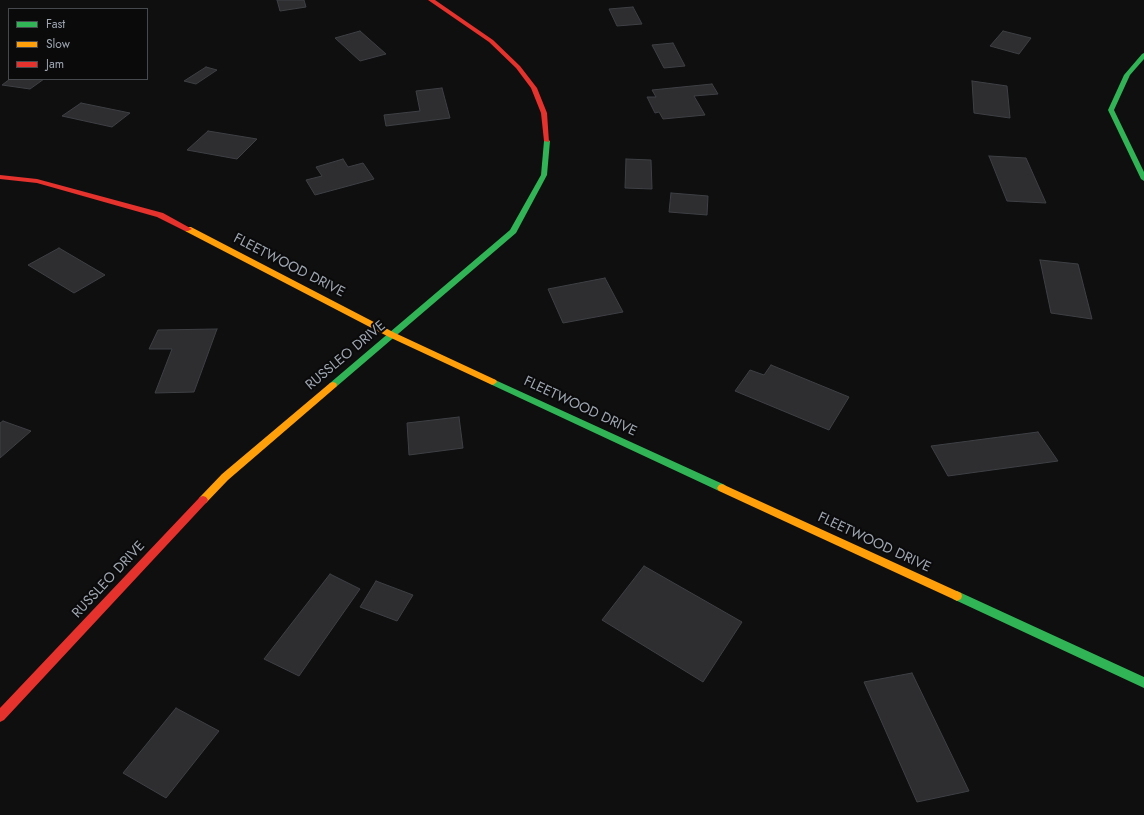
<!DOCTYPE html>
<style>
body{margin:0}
#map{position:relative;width:1144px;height:815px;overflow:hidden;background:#0f0f10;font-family:Jost,sans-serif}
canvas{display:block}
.legend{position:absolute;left:8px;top:8px;width:140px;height:72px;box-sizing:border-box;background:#0a0a0b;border:1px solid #46494e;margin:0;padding:5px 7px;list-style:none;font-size:12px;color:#9fa7b2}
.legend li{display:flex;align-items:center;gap:8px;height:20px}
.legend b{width:20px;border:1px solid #46494e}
</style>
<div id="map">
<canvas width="1144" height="815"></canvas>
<ul class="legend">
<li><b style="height:5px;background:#30b455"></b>Fast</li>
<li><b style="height:5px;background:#ff9f0a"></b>Slow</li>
<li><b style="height:5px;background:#e5322d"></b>Jam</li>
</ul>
</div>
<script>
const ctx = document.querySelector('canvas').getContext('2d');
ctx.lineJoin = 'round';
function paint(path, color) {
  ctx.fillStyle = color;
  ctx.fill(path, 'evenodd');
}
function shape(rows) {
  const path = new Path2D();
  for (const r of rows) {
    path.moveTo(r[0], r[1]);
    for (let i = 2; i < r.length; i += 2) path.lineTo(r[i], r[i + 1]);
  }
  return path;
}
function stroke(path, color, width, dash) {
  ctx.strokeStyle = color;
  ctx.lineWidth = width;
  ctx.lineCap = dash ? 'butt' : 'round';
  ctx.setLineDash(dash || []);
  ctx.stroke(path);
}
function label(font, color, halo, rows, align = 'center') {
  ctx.font = font + ' Jost,sans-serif';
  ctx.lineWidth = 4;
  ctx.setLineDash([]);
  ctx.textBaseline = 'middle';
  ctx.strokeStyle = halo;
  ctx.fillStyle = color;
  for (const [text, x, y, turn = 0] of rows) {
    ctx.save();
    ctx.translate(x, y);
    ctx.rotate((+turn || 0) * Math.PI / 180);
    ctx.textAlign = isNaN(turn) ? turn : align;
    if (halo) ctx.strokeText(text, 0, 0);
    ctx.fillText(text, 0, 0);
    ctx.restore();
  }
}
const building = shape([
 [277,0,304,0,306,7,280,11,277,0],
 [633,7,642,24,617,26,609,9,633,7],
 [360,31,386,54,360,61,335,38,360,31],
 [1003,31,1031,38,1019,54,990,46,1003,31],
 [673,43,685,66,664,68,652,45,673,43],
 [206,67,217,70,196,84,184,81,206,67],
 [10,79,44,79,30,89,2,85,10,79],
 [972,81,1007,86,1010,118,974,113,972,81],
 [712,84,718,94,694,96,705,115,663,119,659,112,655,113,647,97,656,97,652,90,712,84],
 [442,88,450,118,386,126,384,115,420,111,416,91,442,88],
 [81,103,130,113,112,127,62,116,81,103],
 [208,131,257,139,237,159,187,150,208,131],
 [989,156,1026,158,1046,203,1007,201,989,156],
 [343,159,348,167,363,163,374,179,315,195,306,180,322,176,316,167,343,159],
 [626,159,651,160,652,189,625,188,626,159],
 [671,193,708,196,707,215,669,212,671,193],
 [59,248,105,275,74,293,28,265,59,248],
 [1040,260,1078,264,1092,319,1051,313,1040,260],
 [605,278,623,312,563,323,548,289,605,278],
 [217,329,194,392,155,393,172,349,149,349,158,330,217,329],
 [771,365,849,397,829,430,735,391,750,370,764,375,771,365],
 [459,417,463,448,409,455,407,423,459,417],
 [3,421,31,431,0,458,0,423,3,421],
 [1038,432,1058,461,948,476,931,446,1038,432],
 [644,566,742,622,703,682,602,620,644,566],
 [330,574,360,589,299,676,264,659,330,574],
 [376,581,413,595,397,621,360,607,376,581],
 [912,673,969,791,917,802,864,682,912,673],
 [176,708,219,731,166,798,123,773,176,708]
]);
const fast = shape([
 [1144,53,1144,59,1130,75,1114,110,1144,172,1144,181,1141,179,1108,110,1124,75,1142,54,1144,53],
 [547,139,550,141,547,175,516,233,336,387,330,387,329,385,330,383,510,230,541,175,544,141,547,139],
 [493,379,725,485,727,488,725,491,719,491,490,384,489,382,493,379],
 [957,591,1144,677,1144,688,953,599,952,596,953,593,957,591]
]);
const slow = shape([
 [185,227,191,227,395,333,496,380,497,382,493,385,490,384,389,337,185,231,185,227],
 [333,382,336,383,337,385,336,387,228,480,206,503,203,504,200,503,198,500,200,497,222,474,330,383,333,382],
 [722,484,961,593,962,596,961,599,957,601,953,599,719,491,717,488,719,485,722,484]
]);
const jam = shape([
 [428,0,435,0,493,40,520,66,537,88,547,113,549,142,544,141,541,113,531,88,516,68,489,42,428,0],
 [0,175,37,179,163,213,192,229,188,231,185,231,157,217,37,183,0,179,0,175],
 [203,496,206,497,208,500,206,503,4,720,0,722,0,708,200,497,203,496]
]);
const streetNames = [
 ["FLEETWOOD DRIVE",289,266,27],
 ["RUSSLEO DRIVE",346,356,-40],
 ["FLEETWOOD DRIVE",580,407,25],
 ["FLEETWOOD DRIVE",874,543,25],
 ["RUSSLEO DRIVE",109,580,-47]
];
paint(building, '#2e2e30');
stroke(building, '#3e4044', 1);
paint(fast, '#30b455');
paint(slow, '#ff9f0a');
paint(jam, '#e5322d');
label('14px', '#9fa7b2', '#0a0a0b', streetNames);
</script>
